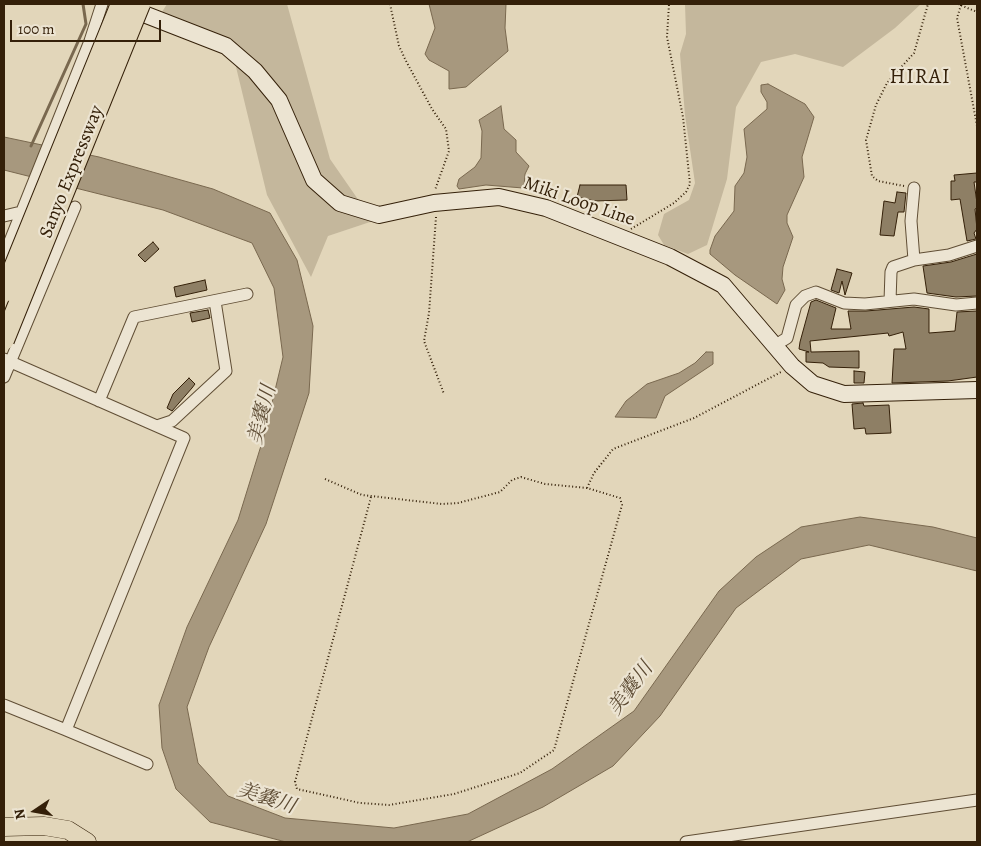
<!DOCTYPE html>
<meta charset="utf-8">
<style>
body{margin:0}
#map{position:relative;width:981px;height:846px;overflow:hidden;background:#e2d6ba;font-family:Alegreya,serif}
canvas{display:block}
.frame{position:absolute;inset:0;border:5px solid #342009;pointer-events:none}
.north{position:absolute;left:10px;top:786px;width:50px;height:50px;-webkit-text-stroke:4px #ece4d2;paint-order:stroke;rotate:258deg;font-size:14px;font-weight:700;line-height:20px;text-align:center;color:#342009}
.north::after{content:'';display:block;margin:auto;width:18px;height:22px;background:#342009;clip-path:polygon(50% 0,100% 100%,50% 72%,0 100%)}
.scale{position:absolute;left:10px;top:20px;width:151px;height:22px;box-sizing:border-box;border:2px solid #342009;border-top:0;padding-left:6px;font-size:15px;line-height:18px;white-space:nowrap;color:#342009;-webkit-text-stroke:4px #ece4d2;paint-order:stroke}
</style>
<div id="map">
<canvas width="981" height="846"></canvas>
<div class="frame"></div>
<div class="north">N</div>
<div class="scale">100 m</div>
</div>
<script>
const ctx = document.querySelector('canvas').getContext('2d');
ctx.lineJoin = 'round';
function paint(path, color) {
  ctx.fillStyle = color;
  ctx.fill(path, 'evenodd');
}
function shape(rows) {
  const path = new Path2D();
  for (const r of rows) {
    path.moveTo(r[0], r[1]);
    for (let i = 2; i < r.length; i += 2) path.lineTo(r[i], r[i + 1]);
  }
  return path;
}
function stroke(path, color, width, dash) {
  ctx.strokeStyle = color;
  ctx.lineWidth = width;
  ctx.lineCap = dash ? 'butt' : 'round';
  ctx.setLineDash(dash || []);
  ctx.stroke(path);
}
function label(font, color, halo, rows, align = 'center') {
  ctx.font = font + ' Alegreya,"Noto Serif JP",serif';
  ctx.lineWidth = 4.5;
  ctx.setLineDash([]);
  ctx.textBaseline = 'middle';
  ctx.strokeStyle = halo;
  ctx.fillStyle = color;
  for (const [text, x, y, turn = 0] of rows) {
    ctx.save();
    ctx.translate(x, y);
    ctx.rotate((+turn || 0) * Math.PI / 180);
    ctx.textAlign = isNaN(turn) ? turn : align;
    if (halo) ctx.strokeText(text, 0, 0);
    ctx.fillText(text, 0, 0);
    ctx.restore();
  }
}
const green = shape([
 [167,4,287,4,330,159,373,221,328,236,311,277,267,195,229,38,162,12],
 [685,4,921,4,895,28,843,67,795,54,761,62,736,107,727,179,707,245,688,254,664,245,658,235,664,214,689,200,695,183,685,115,680,54,686,34]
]);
const water = shape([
 [429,4,506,4,505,28,508,51,466,87,449,89,449,71,429,60,425,54,435,28,429,4],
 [768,84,805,104,814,117,802,157,804,177,787,215,787,223,793,237,783,267,782,279,785,290,777,304,735,275,710,254,710,250,715,236,734,211,735,186,744,173,747,157,744,129,767,109,767,102,761,92,761,85,768,84],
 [501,106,504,129,516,140,516,152,529,166,525,174,524,186,523,188,486,185,459,189,457,186,459,179,475,167,481,158,482,131,479,120,501,106],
 [4,137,99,157,213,189,270,213,297,260,313,326,309,393,266,524,209,647,187,707,198,763,228,796,285,818,394,828,468,814,552,769,634,711,719,591,756,557,801,527,860,517,933,527,977,538,977,571,869,545,801,559,736,608,660,716,613,766,543,807,467,842,286,842,210,822,176,789,162,748,159,705,187,627,238,520,264,436,283,357,274,288,252,243,163,210,4,170,4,137],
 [706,352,713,352,713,364,665,396,656,418,615,417,626,401,647,384,679,373,695,363,706,352]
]);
const stream = shape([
 [31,146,86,24,83,4]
]);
const building = shape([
 [977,173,977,182,974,182,977,203,977,208,975,209,977,229,974,233,976,239,967,241,960,199,951,200,951,181,955,181,954,175,977,173],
 [580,185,626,185,627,200,594,201,577,197,580,185],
 [897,192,906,193,904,212,898,212,894,236,880,235,884,201,895,203,897,192],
 [153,242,159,249,145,262,138,255,153,242],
 [977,254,977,296,956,297,927,293,923,266,951,262,977,254],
 [837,269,852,273,845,295,842,281,839,293,831,290,837,269],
 [205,280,207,290,176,297,174,287,205,280],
 [816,300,836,308,831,329,851,329,848,311,866,311,914,307,929,309,929,333,955,331,957,312,977,311,977,377,948,381,892,383,894,349,906,349,903,332,889,336,888,333,810,341,811,352,859,351,859,368,829,367,823,363,806,362,806,352,809,352,799,349,800,342,811,302,816,300],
 [208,310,210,318,192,322,190,313,208,310],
 [854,371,865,372,864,383,854,383,854,371],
 [189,378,195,384,192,388,172,411,167,408,173,394,189,378],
 [863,403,864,406,889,405,891,433,866,434,865,428,854,429,852,404,863,403]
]);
const path = shape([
 [390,4,399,46,406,61,432,109,446,129,449,151,435,190],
 [958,4,977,12],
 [961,5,957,18,977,126],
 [904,186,878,181,872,176,866,140,876,105,887,83,914,53,928,4],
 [436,217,429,313,424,341,444,394],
 [631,229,674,203,686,192,690,184,683,117,667,37,669,4],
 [325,479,362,495,442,504,458,503,500,492,512,480,521,477,545,484,587,488,620,498,622,505,554,750,520,773,454,794,389,805,360,803,297,789,295,782,371,497],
 [587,488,594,473,613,449,694,418,781,372]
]);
const minor = shape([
 [914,188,911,221,914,260],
 [4,216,21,212],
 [4,256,90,41,102,4],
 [890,301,891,272,893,267,914,260,949,255,977,246],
 [774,346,787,338,796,305,805,296,816,292,844,303,865,304,914,299,956,305,977,303],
 [4,359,184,438,66,730,4,705],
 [4,377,75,207],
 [99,401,134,317,247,294],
 [157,426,172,421,226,371,215,301],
 [66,730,147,764],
 [686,842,977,800]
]);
const secondary = shape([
 [126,7,226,46,255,71,279,100,314,180,340,203,379,215,434,203,499,197,546,208,670,257,723,285,792,366,813,384,844,394,977,390]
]);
const primary = shape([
 [4,827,44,826,68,830,87,842]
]);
const motorwayBridge = shape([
 [4,292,121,4],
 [4,340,140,4]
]);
const streetNames = [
 ["Sanyo Expressway",72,172,-68],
 ["Miki Loop Line",579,202,19]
];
const waterNames = [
 ["美嚢川",263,415,-76],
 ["美嚢川",631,689,-53],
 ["美嚢川",266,799,18]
];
const quarterNames = [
 ["HIRAI",920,78]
];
paint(green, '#c4b79c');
paint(water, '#a7987e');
stroke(water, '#79684f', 1);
stroke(stream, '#79684f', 3);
paint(building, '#8e7f65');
stroke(building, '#342009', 1);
stroke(minor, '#604e35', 13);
stroke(secondary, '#342009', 18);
stroke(primary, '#342009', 19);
stroke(path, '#342009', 2, [1, 2.5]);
stroke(minor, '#ece4d2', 11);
stroke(secondary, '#ece4d2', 16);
stroke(primary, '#e2d6ba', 18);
stroke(motorwayBridge, '#342009', 22, []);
stroke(motorwayBridge, '#e2d6ba', 20);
label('19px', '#342009', '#ece4d2', streetNames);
label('italic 20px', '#5c4a32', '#ece4d2', waterNames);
ctx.letterSpacing = '1px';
label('21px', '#342009', '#ece4d2', quarterNames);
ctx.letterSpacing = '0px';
</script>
